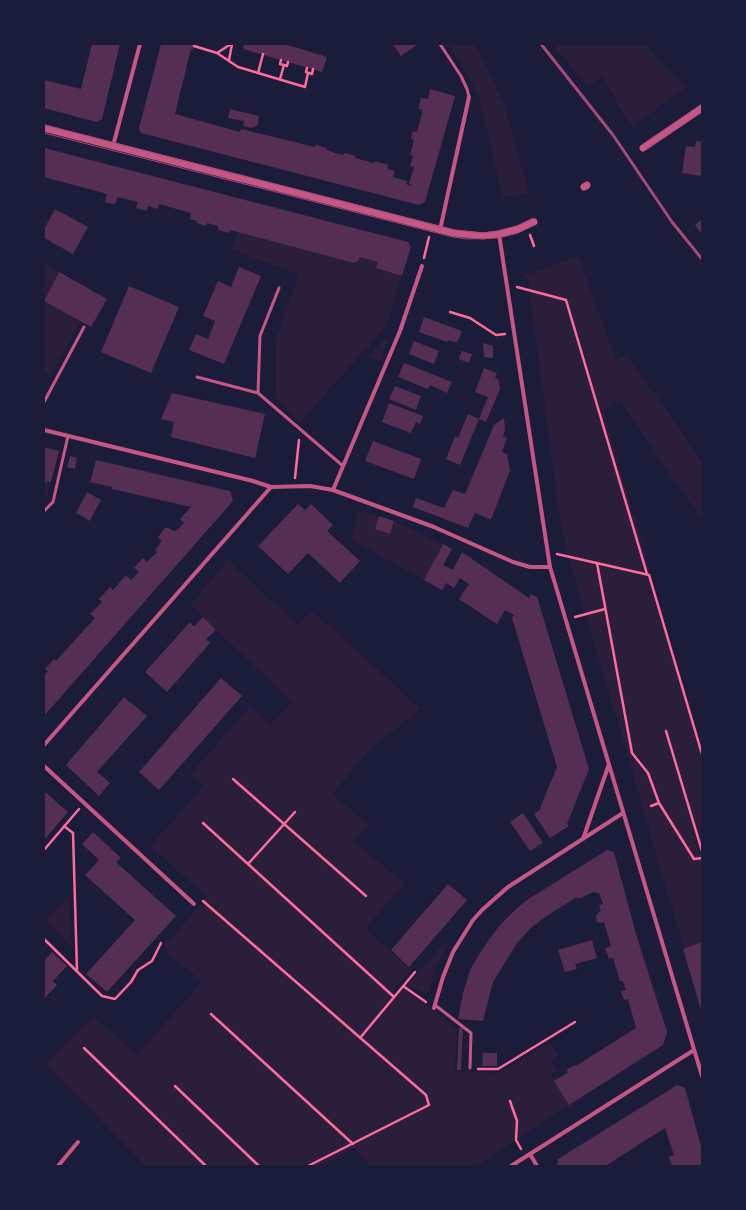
<!DOCTYPE html>
<style>
body{margin:0}
#map{position:relative;width:746px;height:1210px;overflow:hidden;background:#1b1b3a;font-family:Helvetica,sans-serif}
canvas{display:block}
.frame{position:absolute;inset:0;border:45px solid #1b1b3a;pointer-events:none}
</style>
<div id="map">
<canvas width="746" height="1210"></canvas>
<div class="frame"></div>
</div>
<script>
const ctx = document.querySelector('canvas').getContext('2d');
ctx.lineJoin = 'round';
function paint(path, color) {
  ctx.fillStyle = color;
  ctx.fill(path, 'evenodd');
}
function shape(rows) {
  const path = new Path2D();
  for (const r of rows) {
    path.moveTo(r[0], r[1]);
    for (let i = 2; i < r.length; i += 2) path.lineTo(r[i], r[i + 1]);
  }
  return path;
}
function stroke(path, color, width, dash) {
  ctx.strokeStyle = color;
  ctx.lineWidth = width;
  ctx.lineCap = dash ? 'butt' : 'round';
  ctx.setLineDash(dash || []);
  ctx.stroke(path);
}
const green = shape([
 [448,44,475,44,504,104,529,194,503,197,479,97,470,78],
 [552,44,646,44,651,52,687,88,631,127,603,77,587,86],
 [238,232,354,263,359,260,359,257,378,262,376,268,402,276,386,326,300,423,276,397,276,339,299,275,231,249],
 [578,256,616,360,628,355,702,462,702,521,620,400,603,411,702,748,702,1007,669,896,668,896,634,777,567,552,560,519,528,279,525,279,525,275],
 [44,263,59,272,44,299],
 [44,301,81,321,51,375,44,373],
 [384,338,388,340,380,361,369,357],
 [46,481,51,482,46,501,44,499,44,483,46,483],
 [359,510,379,516,375,529,390,534,394,521,443,544,424,580,351,540],
 [228,560,286,614,297,626,312,610,421,709,368,751,333,794,369,825,354,842,405,883,366,928,411,970,392,992,398,996,404,988,457,1028,455,1071,500,1073,549,1042,559,1056,551,1062,557,1070,551,1075,569,1105,476,1166,370,1166,355,1148,321,1166,145,1166,46,1064,94,1016,137,1055,202,981,168,955,165,945,207,897,150,846,204,786,190,774,250,706,270,725,292,702,190,605],
 [69,897,71,945,45,920],
 [445,942,448,944,436,967,427,994,407,985]
]);
const building = shape([
 [92,44,120,44,102,119,96,122,44,108,44,80,81,89],
 [161,44,194,44,193,50,191,49,175,114,240,132,241,129,315,147,316,145,327,148,326,150,335,153,344,155,345,153,356,156,355,158,374,163,375,161,388,165,387,169,395,171,393,177,407,181,406,184,411,186,411,184,409,184,414,167,410,166,413,156,410,155,414,140,411,138,413,131,417,132,423,110,418,109,421,98,428,99,430,89,455,96,425,202,419,205,141,133,139,128],
 [244,44,284,44,327,57,322,72,243,49],
 [393,44,418,44,401,56],
 [230,109,259,116,258,125,252,128,243,126,244,121,228,118],
 [696,141,702,142,702,176,682,173,686,146,695,147],
 [44,148,408,242,411,247,402,276,376,268,378,262,359,257,359,260,354,263,230,230,229,233,218,230,218,226,207,223,206,226,197,223,197,221,190,219,191,213,159,204,158,209,148,206,147,211,136,208,138,202,117,197,116,203,113,204,105,202,107,194,44,177],
 [55,209,88,227,73,254,44,238,44,229],
 [702,219,702,235,695,225],
 [239,267,261,276,224,364,189,350,196,334,208,339,215,321,203,316,218,281,231,287],
 [59,272,107,299,91,327,44,301],
 [129,286,179,307,151,373,101,352],
 [424,317,462,331,457,343,448,340,447,342,419,332],
 [414,341,439,351,434,364,409,354],
 [483,343,493,346,493,358,484,357],
 [462,351,472,354,469,363,459,359],
 [404,363,452,382,447,393,430,385,428,389,398,377],
 [484,368,497,373,495,378,498,379,500,389,486,422,479,419,488,397,475,392],
 [395,386,421,396,416,410,389,399],
 [172,393,265,414,255,458,171,437,174,422,161,419],
 [389,403,423,416,420,424,416,422,411,433,382,422],
 [468,414,479,419,460,465,446,459,455,436,458,438],
 [504,418,505,430,503,436,507,438,502,452,507,454,510,470,491,520,475,513,468,528,413,507,416,498,444,508,453,490,465,494,494,425],
 [373,441,421,459,414,479,365,461],
 [44,447,59,451,51,482,46,481,46,483,44,483],
 [70,456,77,458,75,469,67,467],
 [96,460,230,491,233,501,44,716,44,675,48,671,45,669,54,659,56,661,95,618,90,614,102,602,99,599,110,587,113,590,126,575,131,580,139,572,134,568,143,558,147,562,157,552,155,550,162,541,158,537,165,528,169,528,171,530,176,531,184,523,180,519,191,507,112,489,112,487,90,482],
 [87,492,101,500,90,521,76,513],
 [298,504,305,510,311,504,333,525,327,531,360,561,340,583,308,553,288,574,258,546],
 [379,516,394,521,390,534,375,529],
 [443,544,452,549,443,565,453,570,462,552,529,598,531,594,537,597,589,769,567,824,569,826,550,838,534,814,541,809,540,808,557,767,512,618,514,615,505,610,497,624,459,599,469,584,460,578,454,588,446,583,442,590,424,580],
 [203,617,216,630,206,639,210,643,167,692,145,672,190,622,194,627],
 [221,678,242,696,159,790,139,772],
 [124,697,147,716,97,772,110,783,99,796,66,765],
 [44,791,68,812,44,840],
 [523,813,543,843,530,851,510,822],
 [93,832,121,858,116,862,176,916,107,992,86,974,135,920,85,875,99,860,82,844],
 [607,850,614,852,636,934,667,1032,663,1045,569,1105,554,1081,568,1072,566,1070,575,1065,576,1066,636,1028,628,999,624,1000,621,992,626,990,623,981,620,981,613,958,609,959,605,948,611,946,604,922,601,923,597,922,596,916,598,913,601,911,599,905,603,904,599,893,593,892,578,899,577,897,545,917,531,928,517,943,493,982,483,1021,458,1019,463,993,470,970,483,948,499,926,517,908,530,898],
 [448,884,467,900,409,967,391,950],
 [592,940,597,958,575,964,577,969,565,972,558,950],
 [702,942,702,1013,683,949],
 [52,952,67,966,53,981,57,985,44,999,44,961],
 [459,1028,463,1028,461,1070,457,1070],
 [483,1053,497,1053,497,1066,482,1066],
 [677,1085,685,1088,702,1150,702,1166,672,1166,669,1157,674,1155,665,1128,605,1166,557,1166,558,1159]
]);
const path = shape([
 [194,46,217,53,231,44],
 [217,53,238,67,305,87,308,73],
 [229,60,232,44],
 [281,60,280,64,284,65,287,66,288,62],
 [307,68,306,72,312,74,313,69],
 [258,73,263,54],
 [280,79,284,65],
 [530,235,534,246],
 [424,258,429,237],
 [517,287,566,300,647,574],
 [450,312,470,318,496,335,505,334],
 [295,478,299,440],
 [557,554,649,575,702,754],
 [597,563,632,753,648,773,659,803],
 [575,617,605,609],
 [666,731,702,851],
 [233,779,366,896],
 [651,806,659,803,694,859,702,858],
 [203,823,394,997],
 [64,826,73,833,77,970],
 [44,850,79,809],
 [248,864,295,812],
 [203,901,426,1095,429,1105,308,1166],
 [44,939,102,996,115,999,131,982,138,970,152,961,161,943],
 [403,986,426,1002],
 [211,1014,353,1144],
 [360,1038,415,972],
 [84,1048,206,1166],
 [478,1069,498,1069,575,1022],
 [175,1086,259,1166],
 [510,1101,517,1121,516,1140,521,1149]
]);
const service = shape([
 [440,44,461,76,467,89,469,97],
 [279,288,260,336,258,393,343,466],
 [197,377,258,393],
 [44,402,84,327],
 [44,511,53,502,68,436],
 [435,1005,471,1033,470,1068]
]);
const minor = shape([
 [113,146,140,44],
 [440,230,469,97],
 [499,234,550,567,702,1076],
 [44,430,253,481,271,487,310,486,333,490,434,527,513,562,530,567,550,567],
 [333,490,400,331,422,266],
 [44,745,271,487],
 [44,766,194,904],
 [583,839,609,764],
 [434,1008,443,977,453,952,473,920,482,910,508,887,623,813],
 [530,1154,537,1166],
 [58,1166,78,1142],
 [511,1166,694,1050]
]);
const tertiary = shape([
 [44,128,454,233,483,236,499,234,518,229,534,222],
 [643,148,702,108],
 [584,187,587,185]
]);
const tram = shape([
 [44,125,454,230,482,233,498,231,517,226,533,218],
 [44,133,453,237,467,239,499,238,518,233,534,225],
 [642,145,702,104],
 [645,150,702,112],
 [586,190,589,188]
]);
const rail = shape([
 [541,44,613,135,672,222,702,259]
]);
paint(green, '#2a1e3b');
paint(building, '#542f53');
stroke(path, '#ff6b9d', 2.5);
stroke(service, '#c65784', 3);
stroke(minor, '#c65784', 4);
stroke(tertiary, '#c65784', 7);
stroke(tram, '#a44b75', 1);
stroke(rail, '#a44b75', 3);
</script>
